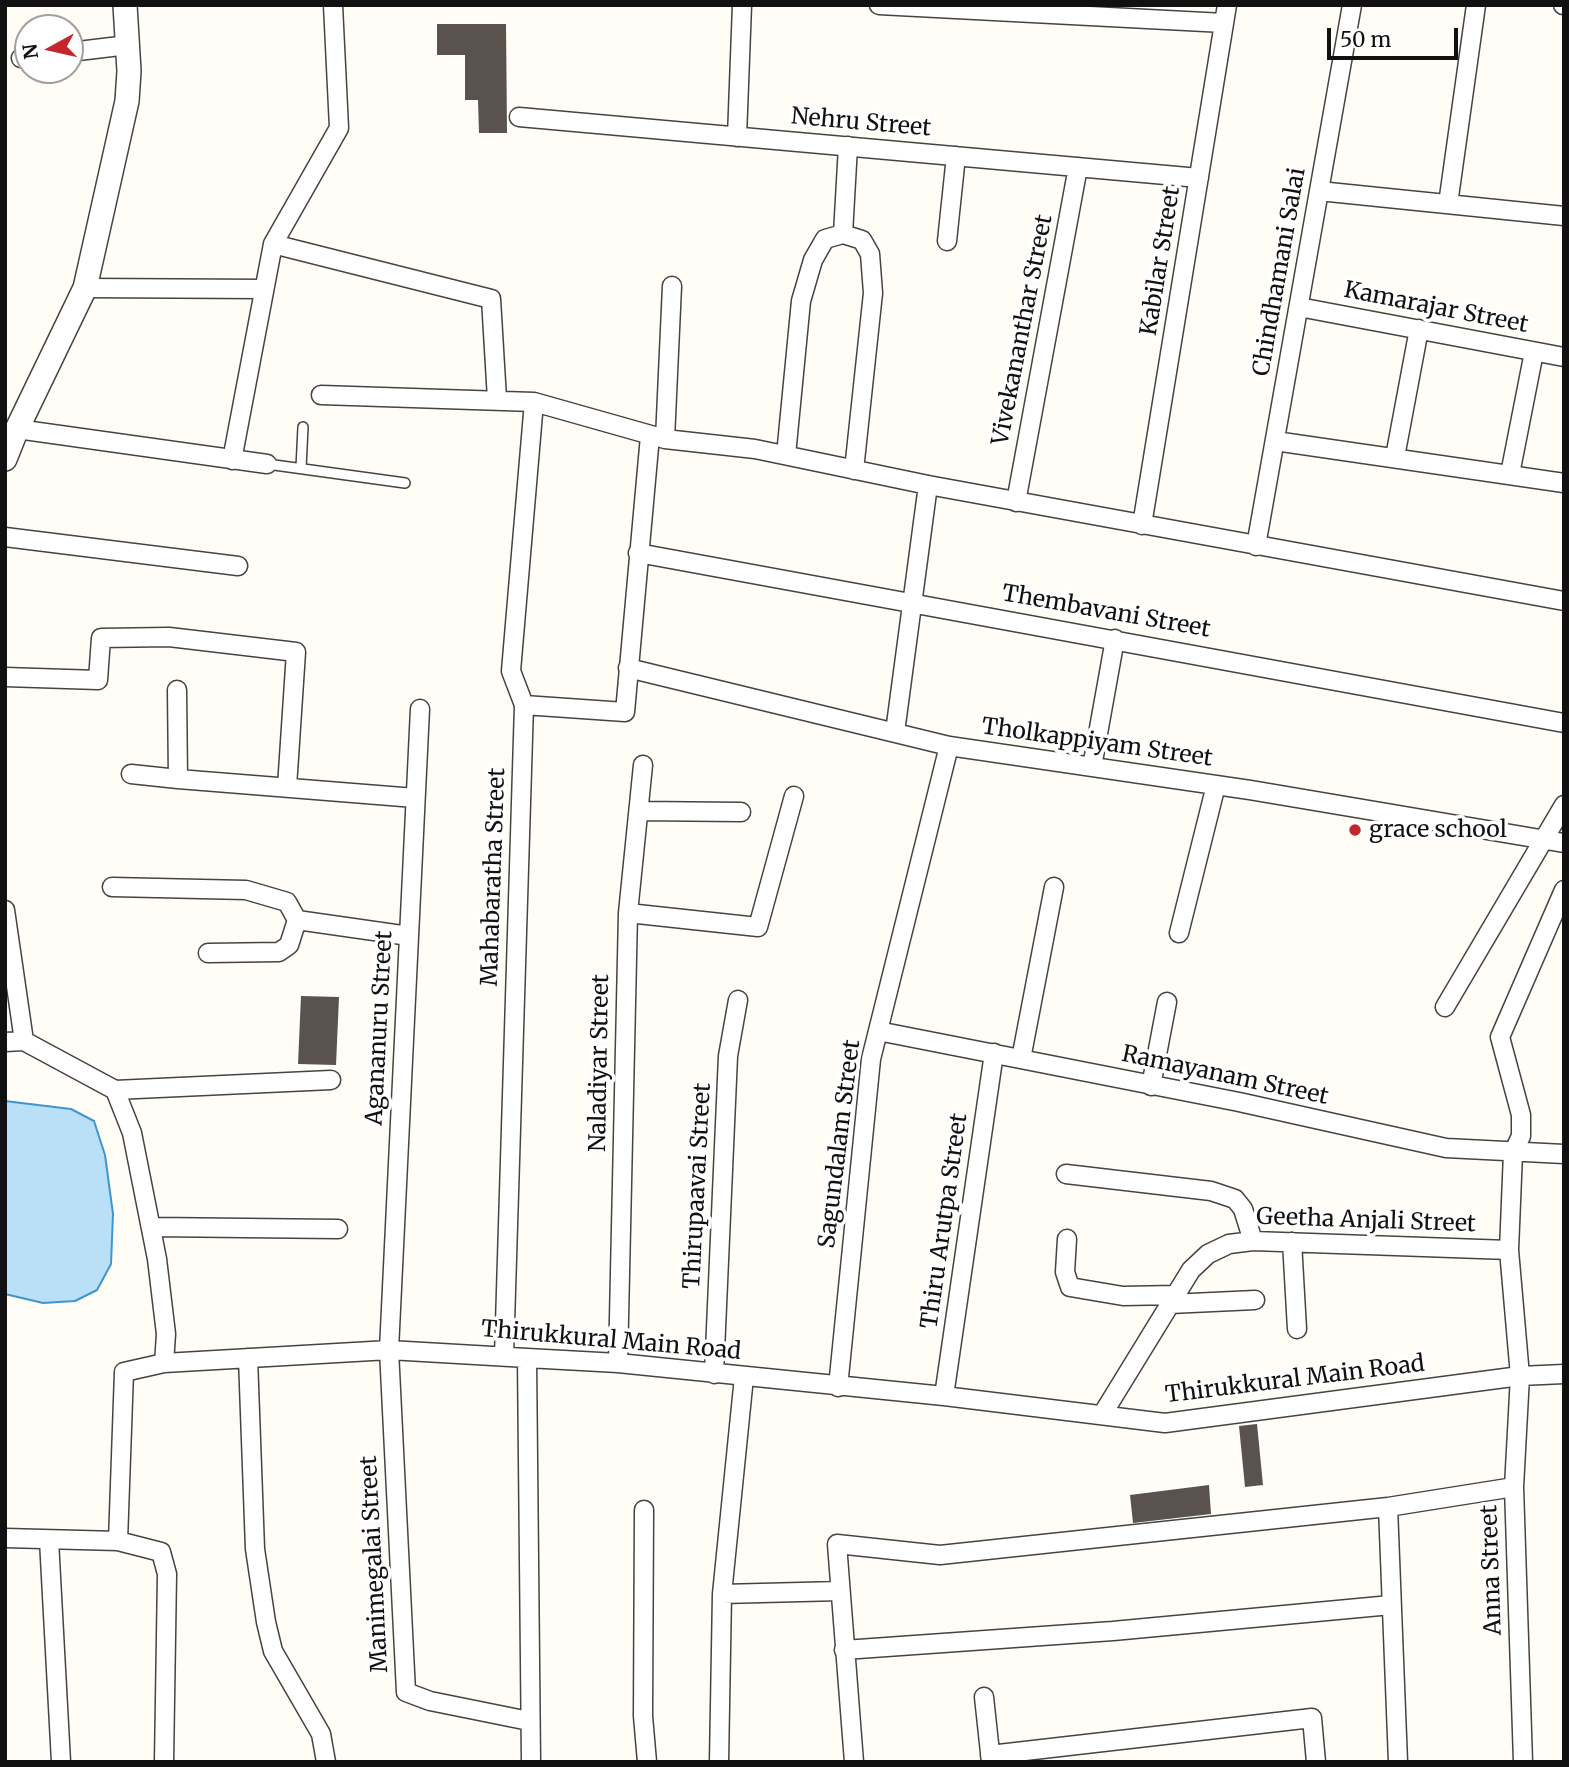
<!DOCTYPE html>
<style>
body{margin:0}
#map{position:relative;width:1569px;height:1767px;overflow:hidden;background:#fffdf5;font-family:Merriweather,serif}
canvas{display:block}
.frame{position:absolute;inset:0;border:7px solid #111;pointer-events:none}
.north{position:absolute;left:14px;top:14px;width:70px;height:70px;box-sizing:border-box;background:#fff;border:2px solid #a0a0a0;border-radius:50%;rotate:262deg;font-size:19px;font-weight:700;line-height:28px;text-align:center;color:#111}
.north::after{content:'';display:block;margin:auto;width:24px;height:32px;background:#c4262e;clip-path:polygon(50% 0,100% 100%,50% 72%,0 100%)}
.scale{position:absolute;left:1327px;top:28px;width:131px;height:32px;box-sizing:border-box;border:4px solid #111;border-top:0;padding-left:9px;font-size:21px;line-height:24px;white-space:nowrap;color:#111;-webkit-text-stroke:5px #fff;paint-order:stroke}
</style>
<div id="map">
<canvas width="1569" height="1767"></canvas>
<div class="frame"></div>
<div class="north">N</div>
<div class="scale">50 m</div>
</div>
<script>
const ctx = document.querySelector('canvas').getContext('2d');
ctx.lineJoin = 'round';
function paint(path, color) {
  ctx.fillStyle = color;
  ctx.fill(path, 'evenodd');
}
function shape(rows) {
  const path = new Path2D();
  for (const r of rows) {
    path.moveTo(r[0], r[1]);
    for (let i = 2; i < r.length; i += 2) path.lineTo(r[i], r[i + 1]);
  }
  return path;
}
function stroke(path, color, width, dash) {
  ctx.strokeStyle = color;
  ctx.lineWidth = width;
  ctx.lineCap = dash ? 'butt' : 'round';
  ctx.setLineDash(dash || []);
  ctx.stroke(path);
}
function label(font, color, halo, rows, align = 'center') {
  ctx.font = font + ' Merriweather,serif';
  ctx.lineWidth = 7;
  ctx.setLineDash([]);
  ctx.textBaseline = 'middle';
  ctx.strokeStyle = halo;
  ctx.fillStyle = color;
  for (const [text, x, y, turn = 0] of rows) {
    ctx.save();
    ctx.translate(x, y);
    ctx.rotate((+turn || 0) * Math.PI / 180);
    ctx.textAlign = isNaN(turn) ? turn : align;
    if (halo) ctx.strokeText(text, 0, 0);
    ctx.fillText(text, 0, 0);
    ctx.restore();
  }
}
const water = shape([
 [5,1101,71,1109,94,1121,105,1155,113,1214,111,1264,97,1290,75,1301,43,1303,5,1294,5,1101]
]);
const building = shape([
 [437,24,506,24,507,133,479,133,478,100,465,100,465,55,437,55],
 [301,996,339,997,336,1065,298,1064],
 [1257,1424,1263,1485,1245,1487,1239,1426],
 [1209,1485,1211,1514,1133,1523,1130,1495]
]);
const service = shape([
 [267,464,405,483],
 [301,468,303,427]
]);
const minor = shape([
 [879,5,1224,23],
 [1563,5,1564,5],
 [70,52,128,45],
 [21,58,28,57],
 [519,117,1199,178],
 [737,137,742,5],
 [848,146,843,234,862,240,870,254,873,293,854,470],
 [1319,191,1564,216],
 [1448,204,1476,5],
 [947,241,956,156],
 [273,244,491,299,497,399],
 [85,288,264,289],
 [1299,307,1564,357],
 [321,395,534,402,665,439,755,449,928,485,1564,601],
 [17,429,267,464],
 [665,439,672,286],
 [1275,441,1564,483],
 [786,455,801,301,813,260,825,239,843,234],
 [1395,457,1419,329],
 [232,460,273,244,339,128,333,5],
 [1510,474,1534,352],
 [1016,502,1078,167],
 [1142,525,1227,5],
 [5,537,238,566],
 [1256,546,1352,5],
 [638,553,1564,723],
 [628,668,949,746,1250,790,1564,843],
 [5,677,98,680,101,638,169,637,296,652,287,787],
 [524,705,625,712,650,436],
 [420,709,389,1350,406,1692,430,1701,529,1721],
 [895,732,928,485],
 [1092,767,1115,639],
 [131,774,178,779,177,690],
 [178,779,415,798],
 [639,811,741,812],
 [112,887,246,890,287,902,297,920],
 [5,910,24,1041,115,1090,132,1133,157,1259,166,1334,164,1363,389,1350,527,1358,618,1363,944,1396,1165,1423,1520,1376,1564,1374],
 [628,913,758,927,794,796],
 [1179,933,1216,785],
 [208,953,279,952,289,945,297,920,409,936],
 [1445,1007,1564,805],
 [878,1031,1239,1102,1446,1148,1564,1154],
 [5,1042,24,1041],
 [1021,1059,1054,887],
 [1151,1086,1167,1002],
 [115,1090,331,1080],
 [1066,1174,1211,1191,1235,1199,1243,1209,1253,1241],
 [153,1227,338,1229],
 [1067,1239,1065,1272,1070,1287,1123,1296,1175,1295],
 [1292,1242,1297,1329],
 [1170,1304,1255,1300],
 [504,1356,524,705,511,671,534,402],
 [248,1358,255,1549,266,1622,273,1651,321,1734,326,1762],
 [527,1358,531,1762],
 [618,1363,628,913,643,765],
 [714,1374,728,1056,738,1000],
 [838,1387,871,1059,949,746],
 [944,1396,994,1053],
 [1102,1415,1191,1270,1208,1254,1229,1244,1253,1241,1509,1250],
 [1388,1507,1398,1762],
 [644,1510,643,1716,647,1762],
 [5,1538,118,1541,161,1552,167,1574,164,1762],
 [49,1540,61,1762],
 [118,1541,124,1372,164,1363],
 [722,1594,840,1591],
 [844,1650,1113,1631,1391,1605],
 [984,1697,991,1762],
 [990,1755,1312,1718,1316,1762],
 [719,1762,722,1594,744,1377],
 [854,1762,837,1544,940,1555,1388,1507,1514,1487],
 [1523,1762,1514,1487,1520,1376,1509,1250,1513,1153,1521,1136,1521,1115,1500,1037,1564,890]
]);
const tertiary = shape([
 [5,459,17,429,85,288,127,101,129,71,125,5]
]);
const markers = [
 [1355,830,7,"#c4262e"]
];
const streetNames = [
 ["Nehru Street",861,123,5],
 ["Kabilar Street",1161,261,-81],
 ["Chindhamani Salai",1280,272,-80],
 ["Kamarajar Street",1436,308,11],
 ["Vivekananthar Street",1023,330,-79],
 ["Thembavani Street",1106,612,10],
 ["Tholkappiyam Street",1097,743,8],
 ["Mahabaratha Street",494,877,-88],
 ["Agananuru Street",380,1028,-87],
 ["Naladiyar Street",600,1063,-89],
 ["Ramayanam Street",1225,1076,12],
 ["Sagundalam Street",840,1144,-83],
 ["Thirupaavai Street",698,1186,-87],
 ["Thiru Arutpa Street",945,1221,-82],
 ["Geetha Anjali Street",1366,1221,2],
 ["Thirukkural Main Road",611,1341,5],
 ["Thirukkural Main Road",1295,1380,-7],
 ["Manimegalai Street",375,1564,-93],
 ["Anna Street",1492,1570,-92]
];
const poiNames = [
 ["grace school",1369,830]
];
paint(water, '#b9e0f7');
stroke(water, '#3f96cf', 2);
paint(building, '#5a524d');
stroke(service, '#444', 12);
stroke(minor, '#444', 21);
stroke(tertiary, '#444', 26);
stroke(service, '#fff', 9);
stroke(minor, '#fff', 18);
stroke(tertiary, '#fff', 23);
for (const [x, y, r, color] of markers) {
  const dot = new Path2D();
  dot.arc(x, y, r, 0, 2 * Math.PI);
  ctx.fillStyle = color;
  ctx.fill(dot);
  stroke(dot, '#fff', 2.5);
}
label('23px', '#111', '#fff', streetNames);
label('23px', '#111', '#fff', poiNames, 'left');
</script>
